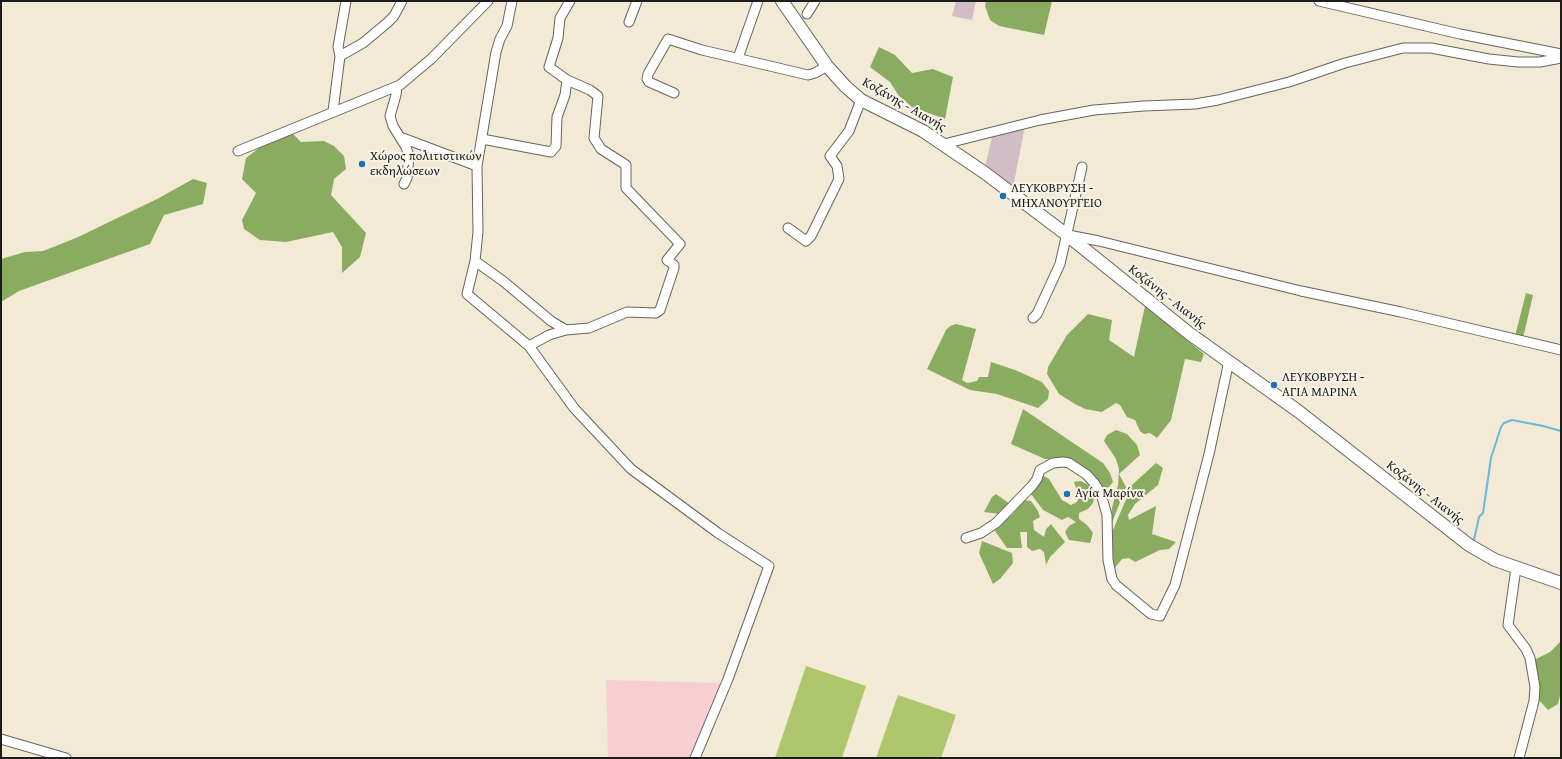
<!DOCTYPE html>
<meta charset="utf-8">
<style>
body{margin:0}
#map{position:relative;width:1562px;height:759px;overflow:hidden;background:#f2ead5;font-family:"Gentium Book Plus",serif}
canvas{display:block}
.frame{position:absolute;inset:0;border:2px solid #1c1c1c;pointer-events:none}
</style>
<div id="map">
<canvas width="1562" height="759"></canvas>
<div class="frame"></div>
</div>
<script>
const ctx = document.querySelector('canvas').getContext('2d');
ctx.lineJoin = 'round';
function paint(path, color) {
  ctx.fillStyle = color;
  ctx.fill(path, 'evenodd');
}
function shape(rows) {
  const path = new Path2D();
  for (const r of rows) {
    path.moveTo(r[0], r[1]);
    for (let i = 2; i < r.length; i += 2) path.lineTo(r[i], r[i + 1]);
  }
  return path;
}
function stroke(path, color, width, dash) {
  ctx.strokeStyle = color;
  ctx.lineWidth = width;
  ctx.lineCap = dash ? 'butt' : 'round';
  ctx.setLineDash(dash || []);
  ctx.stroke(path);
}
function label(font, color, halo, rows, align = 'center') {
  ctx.font = font + ' "Gentium Book Plus",serif';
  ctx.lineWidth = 4;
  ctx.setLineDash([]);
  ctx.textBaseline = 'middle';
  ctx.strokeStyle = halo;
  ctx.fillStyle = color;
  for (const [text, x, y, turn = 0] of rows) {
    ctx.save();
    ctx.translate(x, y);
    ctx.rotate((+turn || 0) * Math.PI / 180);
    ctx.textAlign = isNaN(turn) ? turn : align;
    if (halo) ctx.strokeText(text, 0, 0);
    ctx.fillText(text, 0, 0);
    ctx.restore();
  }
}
const built = shape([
 [606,680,722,683,693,758,608,758]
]);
const industrial = shape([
 [956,1,976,1,972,20,952,16],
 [1025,126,1013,188,985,167,993,133]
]);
const green = shape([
 [806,666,866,686,842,758,775,758],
 [898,695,956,715,941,758,876,758]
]);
const forest = shape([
 [986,1,1052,1,1044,35,999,26,990,20,985,6],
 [879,47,895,55,912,73,933,69,953,77,945,119,912,107,899,96,890,82,870,67],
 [291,132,301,142,324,141,334,146,344,156,346,169,334,179,331,195,366,233,360,257,342,273,342,247,333,232,286,242,260,240,244,229,242,220,256,193,242,179,246,158,268,141],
 [193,179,207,183,203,204,164,215,150,244,19,291,1,302,1,259,25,252,43,251,76,238,159,198],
 [1526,293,1533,295,1523,338,1515,336],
 [1145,306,1204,354,1201,362,1185,359,1171,420,1157,438,1150,433,1144,434,1140,431,1135,420,1127,417,1120,405,1116,403,1102,412,1085,409,1075,404,1059,394,1047,374,1048,367,1067,335,1088,314,1112,320,1109,340,1134,357],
 [956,324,976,329,962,380,967,383,977,381,979,377,988,377,991,362,1015,370,1042,382,1049,391,1048,399,1038,408,997,394,970,390,927,369,946,330,950,326],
 [1023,409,1103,463,1110,473,1113,482,1109,487,1103,489,1083,467,1069,459,1045,459,1011,444],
 [1116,430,1127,434,1137,445,1140,455,1119,474,1126,487,1111,525,1112,508,1118,485,1119,469,1116,459,1104,441,1107,435],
 [1156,463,1163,468,1158,485,1135,504,1128,515,1129,520,1156,506,1152,534,1176,542,1169,549,1160,550,1135,562,1129,558,1122,559,1114,569,1112,538,1113,530,1132,485],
 [1042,475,1049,479,1062,500,1071,505,1077,502,1079,497,1074,482,1081,481,1090,486,1095,494,1093,503,1088,509,1079,513,1079,519,1087,525,1093,533,1090,543,1069,540,1065,532,1069,526,1076,522,1068,517,1062,520,1043,510,1031,494,1032,489],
 [996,494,1010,504,1000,514,984,512,992,497],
 [1024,500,1031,501,1038,511,1040,517,1033,521,1034,530,1044,537,1046,529,1051,524,1065,542,1050,557,1046,565,1044,552,1040,549,1032,551,1027,547,1027,532,1020,532,1022,548,1007,548,995,531,997,527,1013,514],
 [982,541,1012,553,1013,563,1000,579,993,584,979,553],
 [1561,641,1561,691,1558,704,1548,710,1538,699,1539,681,1534,660,1550,652]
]);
const stream = shape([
 [1474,540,1479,517,1483,513,1491,458,1501,427,1504,423,1512,420,1543,426,1561,431]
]);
const minor = shape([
 [512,1,507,26,500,39,496,52,477,166,478,232,475,261,467,294,529,346,574,408,631,469,718,533,769,566,728,679,695,758],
 [1319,1,1460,34,1561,54],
 [807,14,815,1],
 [629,22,637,1],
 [340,56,363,43,387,23,394,16,402,1],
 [738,58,758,1],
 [397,87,396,95,390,116,393,126,406,147,409,156,407,178,404,184],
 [674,93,649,82,647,79,648,74,668,39,702,50,808,75,815,73,827,66],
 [333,111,340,56,338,47,346,1],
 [400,137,477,166],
 [482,139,551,152,556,146,557,117,565,95,567,80],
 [944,144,1040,120,1094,110,1144,106,1195,104,1218,100,1289,82,1345,63,1403,48,1431,48,1489,59,1518,62,1540,62,1561,58],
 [238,151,400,85,431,59,488,1],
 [788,228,806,241,811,236,839,179,837,166,830,156,849,131,861,100],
 [1068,235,1099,241,1301,291,1401,312,1561,350],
 [475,261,503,281,551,321,566,330,589,328,627,312,656,313,660,310,674,268,674,265,667,260,680,244,626,188,626,165,601,149,594,138,598,96,590,90,567,80,549,67,558,38,560,18,570,1],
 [1033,318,1037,314,1060,264,1082,167],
 [529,346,549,335,566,330],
 [966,538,981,533,996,523,1032,486,1037,479,1040,470,1053,463,1063,462,1069,463,1087,475,1095,484,1101,494,1107,515,1108,560,1112,579,1116,585,1151,614,1160,616,1175,585,1185,547,1209,454,1229,361],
 [1516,568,1508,625,1526,649,1530,658,1535,687,1534,701,1519,758],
 [1,739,66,758]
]);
const major = shape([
 [782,1,827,66,846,87,861,100,923,131,985,173,1067,235,1190,334,1298,411,1469,545,1495,560,1561,583]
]);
const markers = [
 [362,164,4,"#1f6fb2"],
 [1003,196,4,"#1f6fb2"],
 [1274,385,4,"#1f6fb2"],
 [1067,494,4,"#1f6fb2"]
];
const streetNames = [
 ["Κοζάνης - Αιανής",904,105,30],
 ["Κοζάνης - Αιανής",1167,297,38],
 ["Κοζάνης - Αιανής",1425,493,38]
];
const poiNames = [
 ["Χώρος πολιτιστικών",370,157],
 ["εκδηλώσεων",370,172],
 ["ΛΕΥΚΟΒΡΥΣΗ -",1011,189],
 ["ΜΗΧΑΝΟΥΡΓΕΙΟ",1011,204],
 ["ΛΕΥΚΟΒΡΥΣΗ -",1282,378],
 ["ΑΓΙΑ ΜΑΡΙΝΑ",1282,393],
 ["Αγία Μαρίνα",1075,494]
];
paint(built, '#f7cfd2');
paint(industrial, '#d2bdc6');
paint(green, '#aec76d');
paint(forest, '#8aac60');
stroke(stream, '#64bae1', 2);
stroke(minor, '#67645d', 11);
stroke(major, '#67645d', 14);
stroke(minor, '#fff', 9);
stroke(major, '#fff', 12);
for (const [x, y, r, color] of markers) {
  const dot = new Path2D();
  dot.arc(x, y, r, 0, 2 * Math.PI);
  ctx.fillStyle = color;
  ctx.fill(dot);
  stroke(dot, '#f7f3e8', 1.5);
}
label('13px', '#1c1c1c', '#f7f3e8', streetNames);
label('13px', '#1c1c1c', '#f7f3e8', poiNames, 'left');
</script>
